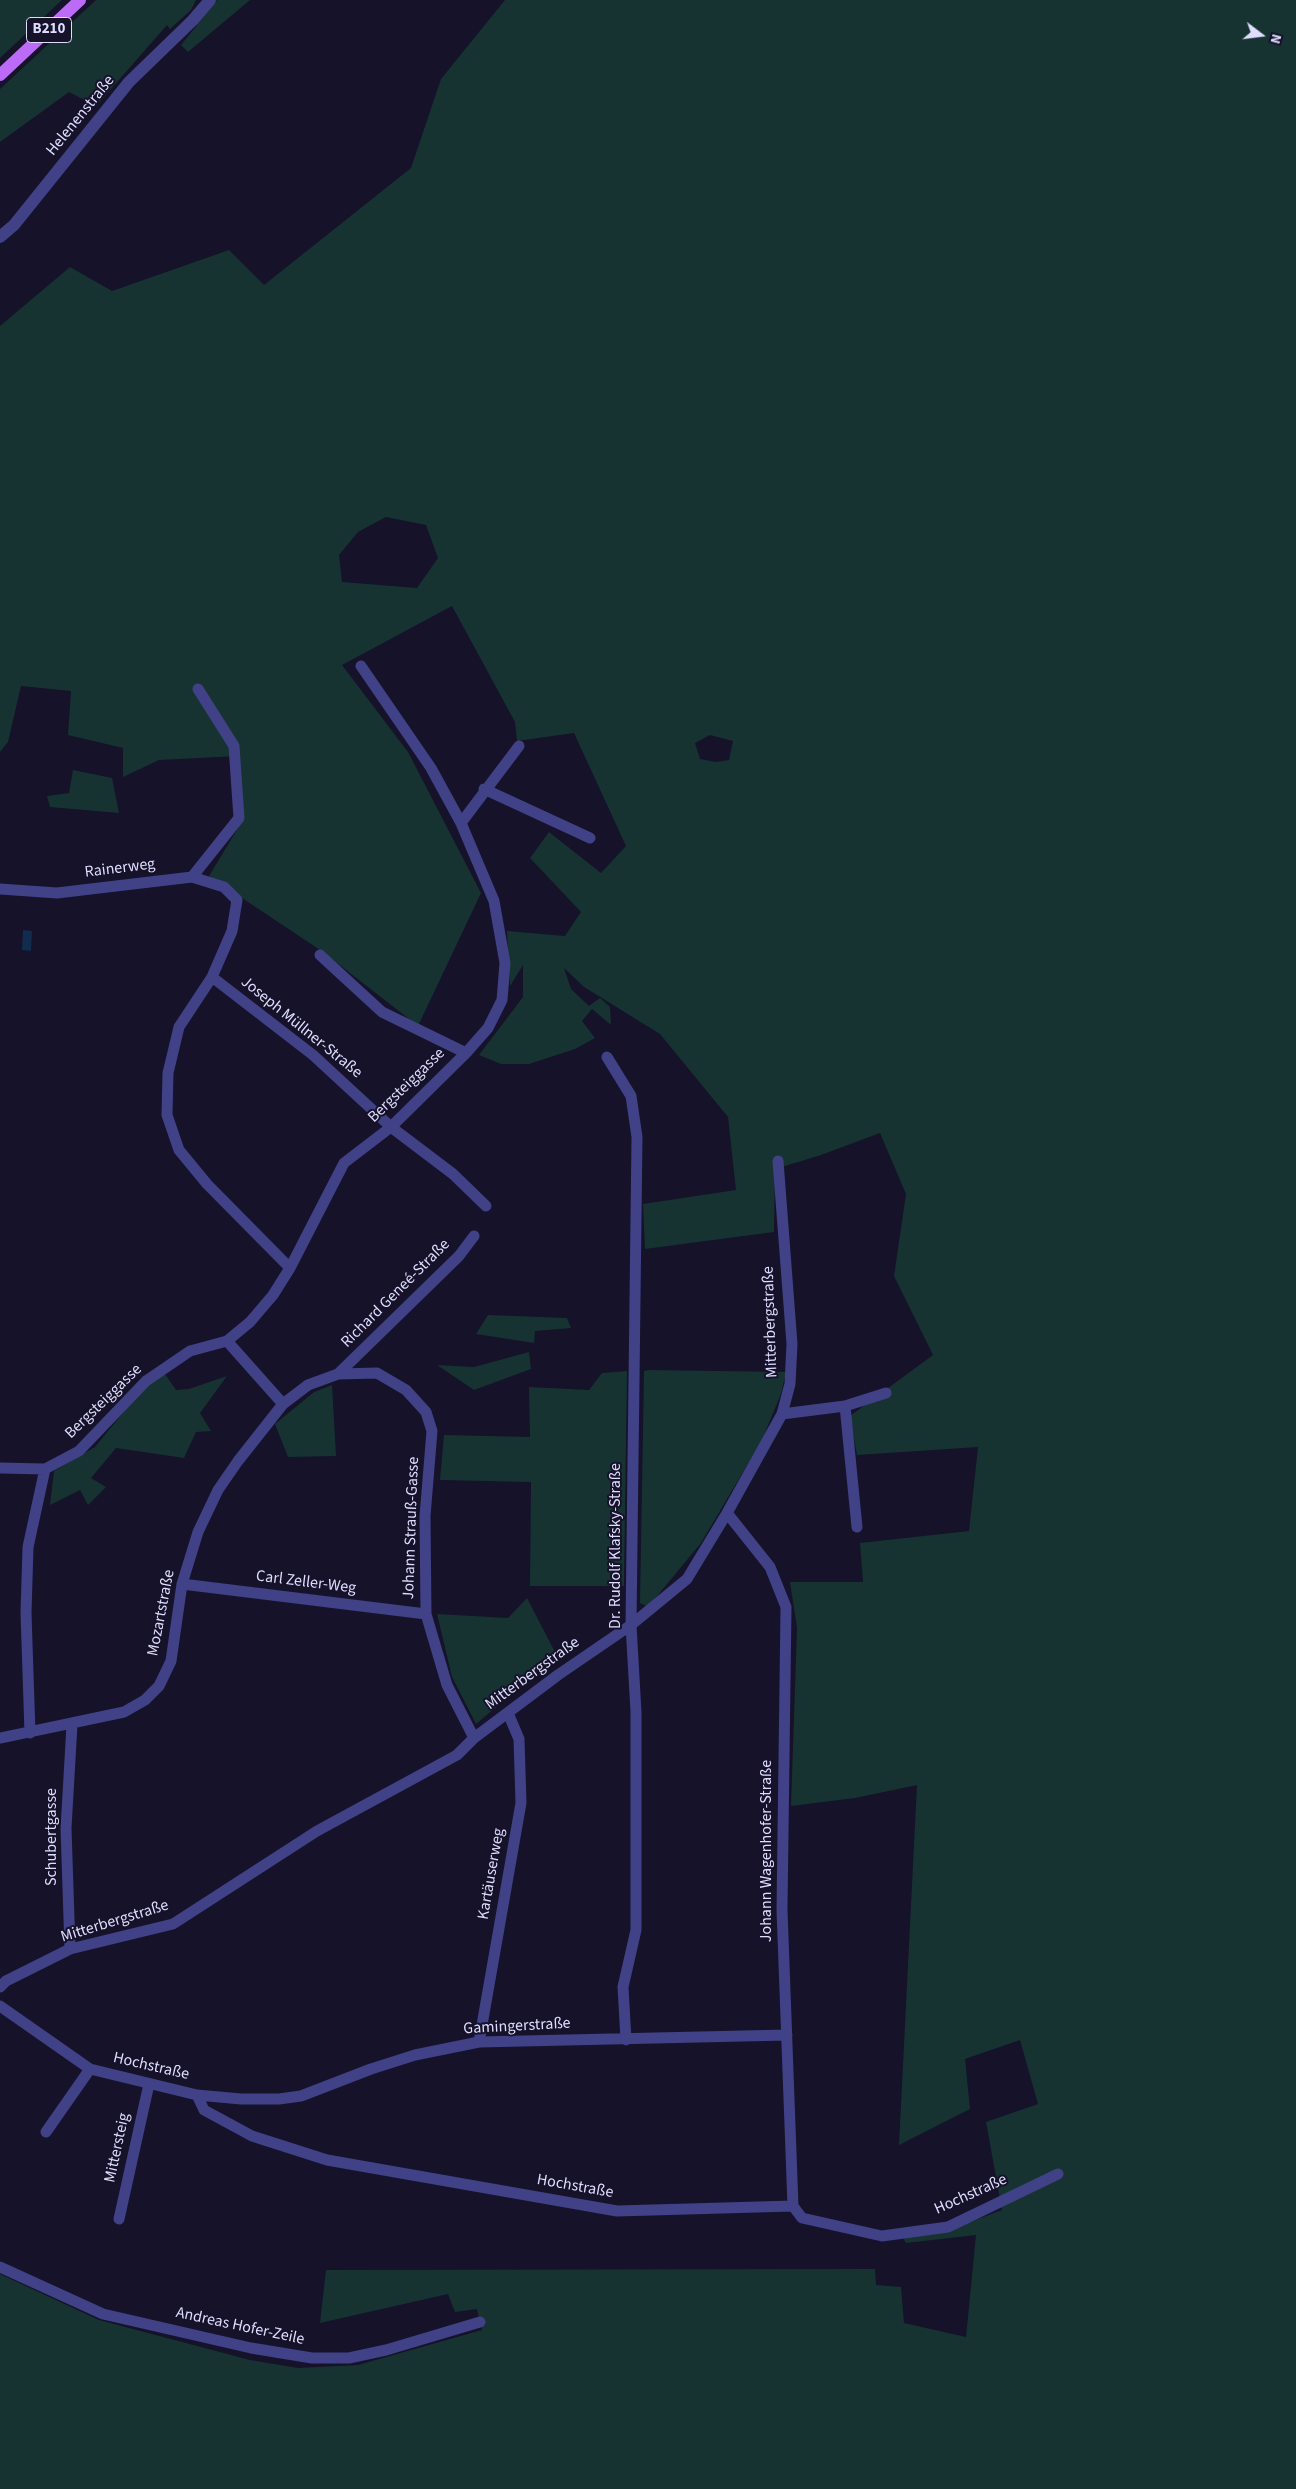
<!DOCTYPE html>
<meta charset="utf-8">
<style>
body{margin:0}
#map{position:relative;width:1296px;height:2489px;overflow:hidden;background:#15122a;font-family:"Source Sans 3",sans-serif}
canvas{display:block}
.north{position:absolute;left:1236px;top:10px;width:50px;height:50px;-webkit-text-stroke:4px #15122a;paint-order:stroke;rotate:105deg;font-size:14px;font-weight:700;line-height:20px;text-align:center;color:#dfddfd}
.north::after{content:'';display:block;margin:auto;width:18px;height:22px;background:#dfddfd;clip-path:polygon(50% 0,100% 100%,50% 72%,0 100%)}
</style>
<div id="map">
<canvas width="1296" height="2489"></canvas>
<div class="north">N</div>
</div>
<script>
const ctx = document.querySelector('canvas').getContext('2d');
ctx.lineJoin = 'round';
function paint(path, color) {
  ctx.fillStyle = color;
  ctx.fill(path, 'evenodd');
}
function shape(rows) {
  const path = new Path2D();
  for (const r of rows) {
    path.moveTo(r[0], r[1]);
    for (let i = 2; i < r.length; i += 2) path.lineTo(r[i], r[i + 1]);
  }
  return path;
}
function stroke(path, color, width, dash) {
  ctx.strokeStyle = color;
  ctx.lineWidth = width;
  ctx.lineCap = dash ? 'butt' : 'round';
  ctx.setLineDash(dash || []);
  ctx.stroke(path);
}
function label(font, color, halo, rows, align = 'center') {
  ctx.font = font + ' "Source Sans 3",sans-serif';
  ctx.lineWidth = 4;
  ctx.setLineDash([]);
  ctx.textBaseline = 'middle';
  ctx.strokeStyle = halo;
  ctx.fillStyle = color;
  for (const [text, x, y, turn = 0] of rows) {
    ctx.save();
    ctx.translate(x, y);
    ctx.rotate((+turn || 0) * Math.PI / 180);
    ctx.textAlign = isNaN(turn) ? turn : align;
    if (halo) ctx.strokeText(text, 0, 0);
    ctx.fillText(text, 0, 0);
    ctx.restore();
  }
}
const green = shape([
 [0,0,62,0,0,58],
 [96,0,196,0,191,10,170,29,167,25,96,106,69,92,0,142,0,89],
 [217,0,250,0,188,52,181,45],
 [505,0,1296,0,1296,2489,0,2489,0,2274,99,2320,250,2360,298,2368,358,2365,482,2330,477,2309,455,2312,448,2294,320,2323,326,2270,875,2269,876,2285,901,2287,904,2323,966,2337,976,2235,906,2243,903,2238,951,2229,1002,2210,986,2122,1038,2104,1020,2040,965,2059,970,2109,899,2145,917,1785,855,1798,791,1806,797,1628,790,1582,863,1582,860,1543,969,1531,978,1447,857,1455,850,1416,933,1355,894,1276,906,1194,880,1133,821,1155,775,1169,774,1232,645,1249,643,1204,736,1190,728,1117,660,1034,584,987,564,968,571,989,589,1006,600,998,610,1007,611,1025,592,1009,582,1021,595,1038,575,1049,529,1064,501,1064,479,1055,523,997,523,965,510,986,507,931,565,936,581,912,530,858,549,832,601,873,626,846,574,733,517,741,515,722,452,606,342,665,408,752,481,893,418,1026,323,952,209,876,244,818,238,756,159,760,123,777,123,748,68,735,71,691,21,686,8,742,0,752,0,326,70,267,112,291,229,250,264,285,411,168,441,79],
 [386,517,426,525,438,558,417,588,342,582,339,555,358,532],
 [710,735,733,741,729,760,716,762,700,759,695,743],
 [73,770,112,778,119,813,50,807,47,796,69,793],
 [488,1315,567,1318,571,1328,535,1331,534,1343,476,1334],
 [529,1352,531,1369,474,1390,437,1365,474,1367],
 [648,1370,786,1372,781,1394,762,1440,701,1543,648,1607,640,1603,644,1371],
 [627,1371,624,1586,530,1586,531,1482,440,1480,444,1435,530,1437,529,1387,589,1390,602,1373],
 [165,1374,176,1390,189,1389,227,1376,200,1413,211,1431,196,1432,184,1458,116,1448,91,1478,106,1487,88,1505,80,1490,50,1505,54,1471,95,1447,145,1386],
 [332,1385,336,1456,288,1457,275,1424,314,1392],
 [527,1598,557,1656,476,1724,452,1677,437,1614,508,1618]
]);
const water = shape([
 [23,930,32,931,31,951,22,950]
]);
const minor = shape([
 [484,789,590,838],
 [461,823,519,746],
 [192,877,239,818,234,746,198,689],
 [0,889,57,893,192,877,224,887,237,900,232,931,212,977,179,1027,168,1073,167,1115,179,1150,207,1184,290,1268],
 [320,955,382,1012,466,1053],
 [212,977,313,1055,391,1127,453,1174,486,1206],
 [607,1057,631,1096,637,1137,631,1625,636,1712,636,1930,623,1987,626,2040],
 [227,1341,283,1404],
 [338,1374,459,1256,474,1236],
 [845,1406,857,1527],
 [782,1414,845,1406,886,1393],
 [0,1468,45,1469,79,1451,146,1381,190,1351,227,1341,250,1322,273,1295,290,1268,344,1163,391,1127,466,1053,488,1028,502,1000,505,963,494,901,461,823,431,768,361,666],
 [727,1513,770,1567,786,1607,782,1910,793,2206],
 [182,1584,426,1614],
 [30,1733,26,1613,28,1547,45,1469],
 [0,1738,124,1712,145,1700,159,1686,171,1661,182,1584,198,1532,218,1490,238,1461,283,1404,308,1385,338,1374,377,1373,406,1390,426,1412,432,1431,425,1516,426,1614,447,1685,474,1738],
 [70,1949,66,1828,72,1725],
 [0,1987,6,1981,70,1949,173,1924,317,1831,457,1755,474,1738,558,1675,631,1625,687,1579,727,1513,782,1414,790,1384,792,1344,778,1161],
 [0,2006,90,2069,197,2095,241,2099,279,2099,301,2096,371,2069,415,2055,479,2042,787,2035],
 [479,2042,521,1803,519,1739,508,1713],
 [197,2095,204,2110,252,2136,327,2160,617,2211,793,2206,802,2218,882,2236,948,2227,1058,2174],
 [46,2132,90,2069],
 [119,2219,149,2084],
 [0,2267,103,2314,251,2348,312,2358,349,2358,386,2350,480,2322]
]);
const tertiary = shape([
 [0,237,14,225,129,82,193,20,210,0]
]);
const primary = shape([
 [0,75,80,0]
]);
const shields = [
 [49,30,45]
];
const shieldNames = [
 ["B210",49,30]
];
const streetNames = [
 ["Helenenstraße",81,116,-51],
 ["Rainerweg",120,869,-7],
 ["Joseph Müllner-Straße",301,1028,39],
 ["Bergsteiggasse",407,1086,-44],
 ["Richard Geneé-Straße",396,1294,-45],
 ["Mitterbergstraße",771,1322,-92],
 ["Bergsteiggasse",104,1402,-44],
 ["Johann Strauß-Gasse",412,1528,-88],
 ["Dr. Rudolf Klafsky-Straße",616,1546,-90],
 ["Carl Zeller-Weg",306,1583,7],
 ["Mozartstraße",162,1613,-79],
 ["Mitterbergstraße",533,1674,-36],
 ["Schubertgasse",52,1837,-90],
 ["Johann Wagenhofer-Straße",767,1851,-90],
 ["Kartäuserweg",492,1874,-80],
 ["Mitterbergstraße",115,1922,-17],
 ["Gamingerstraße",517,2027,-3],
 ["Hochstraße",151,2067,13],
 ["Mittersteig",118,2148,-78],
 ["Hochstraße",575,2187,10],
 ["Hochstraße",971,2195,-24],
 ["Andreas Hofer-Zeile",240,2327,12]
];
paint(green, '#163331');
paint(water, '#122c4e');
stroke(minor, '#404186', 11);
stroke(tertiary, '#404186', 12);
stroke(primary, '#bb6bf6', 12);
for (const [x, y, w] of shields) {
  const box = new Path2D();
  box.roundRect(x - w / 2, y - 12.5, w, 25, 4);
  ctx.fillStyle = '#15122a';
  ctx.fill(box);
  stroke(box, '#dfddfd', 1);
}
label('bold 15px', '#dfddfd', null, shieldNames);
label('16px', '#dfddfd', '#15122a', streetNames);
</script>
